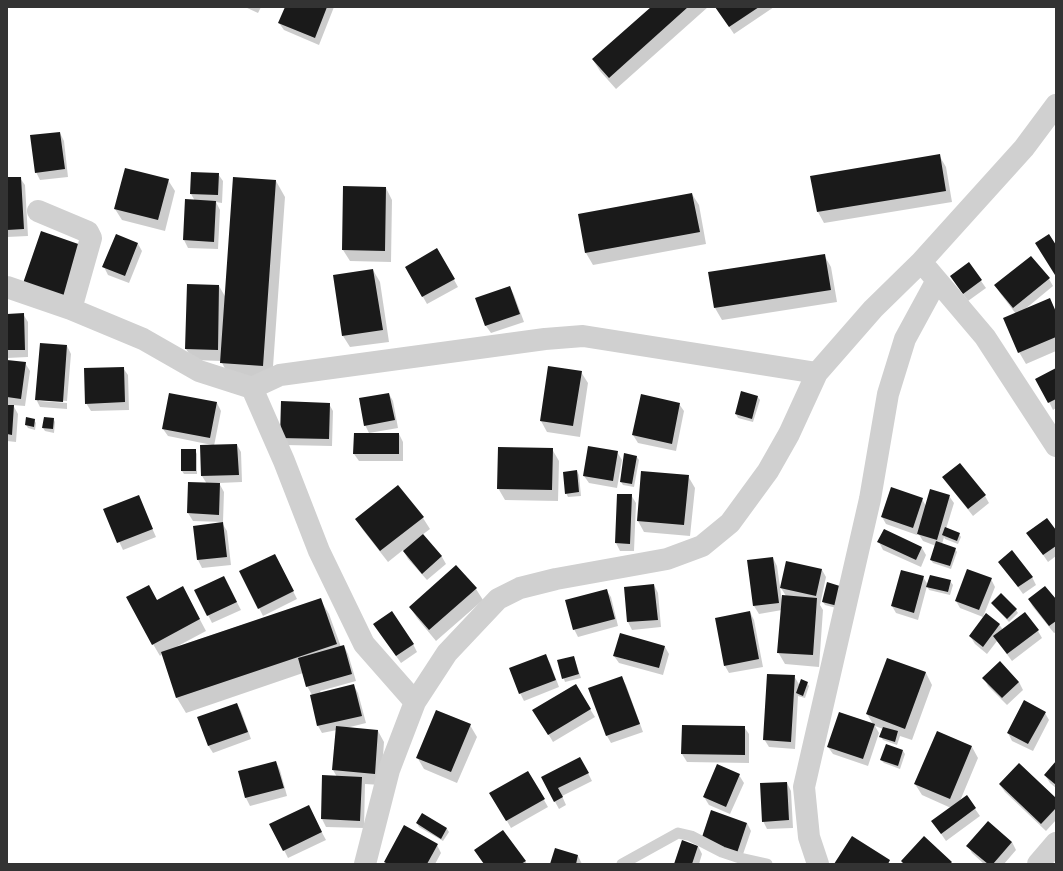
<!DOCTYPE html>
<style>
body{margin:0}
#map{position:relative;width:1063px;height:871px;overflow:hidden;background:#fff;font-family:Helvetica,sans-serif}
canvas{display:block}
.frame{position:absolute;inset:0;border:8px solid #333;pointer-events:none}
</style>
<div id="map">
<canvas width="1063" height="871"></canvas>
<div class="frame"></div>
</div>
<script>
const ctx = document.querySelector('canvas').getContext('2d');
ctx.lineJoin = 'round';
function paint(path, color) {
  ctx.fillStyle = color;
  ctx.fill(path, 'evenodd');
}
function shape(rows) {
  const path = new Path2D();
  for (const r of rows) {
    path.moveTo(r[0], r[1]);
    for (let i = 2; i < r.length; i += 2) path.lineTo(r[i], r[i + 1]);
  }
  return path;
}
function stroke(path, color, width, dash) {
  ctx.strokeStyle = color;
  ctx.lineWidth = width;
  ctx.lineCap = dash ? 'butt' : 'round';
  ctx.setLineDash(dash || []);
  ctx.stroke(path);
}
const shadow = shape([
 [245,7,261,7,258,13],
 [286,7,334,7,319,45,284,30,279,23],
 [652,7,708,7,616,89,600,71,593,60],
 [716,7,774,7,734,34],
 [60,133,64,141,68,177,40,180,36,172],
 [939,155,946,167,952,202,824,223,818,212],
 [218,174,223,181,222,203,216,202,220,210,218,249,188,248,184,240,195,201,191,194],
 [7,178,20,178,25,185,28,236,7,237],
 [168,180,175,191,165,231,122,220,115,209],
 [276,181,285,197,272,381,230,378,221,361,193,360,186,349,219,286,226,298],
 [386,188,392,200,391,262,350,261,343,250],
 [692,194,699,205,706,244,593,265,586,253,579,215],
 [1049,235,1056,247,1056,275,1040,251],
 [138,244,142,251,129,283,108,275,104,267],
 [437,249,458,287,427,304,406,267],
 [824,255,831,267,837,302,722,320,715,308,709,273],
 [969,264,986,288,968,301,951,277],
 [373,270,380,282,389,342,350,347,343,336],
 [1049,279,1053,286,1024,310,1050,300,1056,311,1056,351,1026,364,1019,352,1016,314,1000,293,996,286],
 [510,287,514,295,524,322,491,333,486,326,477,298],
 [23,314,28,322,28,357,7,358,7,315],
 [67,346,71,354,67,401,39,399,39,401,67,403,67,409,40,407,36,399],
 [7,361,25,363,30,371,25,406,13,405,18,414,16,442,7,441],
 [123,368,128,375,129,410,91,411,86,403],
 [1056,369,1056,408,1053,410,1049,402],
 [581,372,588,383,580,437,547,432,541,421],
 [389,394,393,401,398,428,369,433,365,425],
 [757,396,760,400,753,422,738,418,736,414],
 [217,403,221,411,214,446,237,445,241,452,242,482,219,483,224,492,223,522,193,521,188,513,189,483,207,484,202,476,212,445,168,436,163,429],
 [329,404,333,411,332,446,285,445,281,437],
 [679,404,684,411,676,451,638,443,633,435],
 [53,418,55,422,54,433,45,431,43,428],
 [34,420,36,423,35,430,28,428,26,425],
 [399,434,403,442,403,461,359,461,354,454],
 [552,449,559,461,558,501,505,500,498,488],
 [195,450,197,454,197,474,184,474,182,471],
 [617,452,622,460,617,488,589,483,584,476],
 [636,456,639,460,634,487,623,485,621,482],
 [577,471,579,475,581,496,568,497,566,493],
 [688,476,695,488,690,536,644,532,638,521],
 [948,484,985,496,989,503,973,516],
 [631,495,636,503,634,551,620,551,616,543],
 [138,496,156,537,123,550,104,510],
 [949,496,954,503,946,529,959,534,961,537,958,544,945,539,944,537,942,544,955,549,957,552,951,569,933,563,931,560,936,546,923,541,918,533,917,535,886,524,882,517,922,499,926,506],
 [423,518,430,529,422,535,442,557,446,564,427,580,408,559,403,550,388,562,363,530,356,519],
 [222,523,227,531,231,565,202,568,198,560,194,527],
 [884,530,922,548,926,555,921,567,883,550,879,542],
 [1056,532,1056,556,1048,562,1028,533],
 [773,558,777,566,782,601,786,596,781,588,822,570,826,577,820,605,823,610,819,667,785,664,778,652,782,610,759,614,754,606,748,561],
 [1000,562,1032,577,1036,585,1023,594],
 [279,563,297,599,263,616,259,608],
 [456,567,476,589,483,600,436,641,417,618,410,607],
 [923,577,928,585,950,581,953,585,950,595,929,590,927,586,918,620,896,613,892,606],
 [991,579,995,587,983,617,960,608,956,601],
 [228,585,241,610,212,623,196,591],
 [654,585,658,593,661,627,632,630,628,622,625,588],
 [843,588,840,609,825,605,823,602],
 [606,590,611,597,618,626,578,637,574,629],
 [189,599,206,631,176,647,320,599,329,614,341,647,344,646,348,654,356,681,320,691,321,693,354,686,358,693,366,723,346,728,378,731,384,742,381,785,365,784,364,828,326,827,322,819,337,777,333,770,337,730,322,733,318,726,312,695,307,686,303,673,186,713,177,698,162,654,160,656,153,644,157,601],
 [1029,600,1056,601,1056,632,1054,633,1033,607],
 [992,604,1016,610,1018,613,1009,622],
 [750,612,754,620,763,667,729,673,725,666],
 [999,624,1003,630,1038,631,1042,638,1012,661,997,641,987,654,975,644,970,636],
 [379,632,413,644,417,652,401,663],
 [665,647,669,654,663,675,619,663,614,656],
 [545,655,550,663,559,687,524,701,520,693],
 [574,657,581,678,565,682,558,661],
 [887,659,926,673,932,685,912,740,900,736,897,745,883,740,881,737,883,729,875,726,879,733,868,766,833,754,828,747,873,724,867,714],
 [794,676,800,686,807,683,809,686,805,698,798,696,795,749,769,747,764,739],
 [621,677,626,685,643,732,611,743,607,736,590,689],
 [984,678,1019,682,1023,690,1007,705,988,686],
 [575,685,595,717,553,742,534,710],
 [237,704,241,711,251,739,213,753,208,745],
 [1045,713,1049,720,1033,751,1012,741,1008,733],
 [470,725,477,737,457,783,424,769,417,757],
 [683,726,744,727,749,734,749,763,687,762,682,754],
 [972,747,978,758,960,801,966,796,980,816,946,841,933,822,951,808,922,795,915,784],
 [903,751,905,754,900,769,884,763,881,760],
 [276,762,280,770,287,796,250,806,246,798,239,772],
 [1056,763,1056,788,1050,783,1045,775],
 [584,765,592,781,562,796,566,805,559,809,542,778],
 [528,772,548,807,511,828,491,793],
 [739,775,744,783,730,814,709,805,704,797],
 [787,783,791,791,793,828,767,829,763,821],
 [1000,785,1056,800,1056,820,1046,831,1005,792],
 [312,814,326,840,288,858,271,824],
 [422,814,447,829,449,832,443,841,419,827,417,823],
 [747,823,751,831,741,860,706,848],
 [1012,842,1016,850,1004,864,984,864,972,853,968,846],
 [437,845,441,853,435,864,386,864,385,862],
 [698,846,702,854,699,864,675,864],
 [475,851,525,861,527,864,484,864],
 [578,856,582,864,551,864]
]);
const building = shape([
 [285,7,327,7,315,38,278,23],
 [651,7,688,7,609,78,592,59],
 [715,7,759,7,729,27],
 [60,132,65,169,35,173,30,135],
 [940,154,946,191,817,212,810,176],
 [125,168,169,179,158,220,114,209],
 [191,172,219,173,218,195,190,194],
 [7,177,21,177,24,229,7,230],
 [233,177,276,180,263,366,220,363],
 [343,186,386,187,385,251,342,250],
 [692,193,700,232,585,253,578,214],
 [185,199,216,201,214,242,183,240],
 [41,231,84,246,64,304,21,289],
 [116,234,138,243,125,276,102,267],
 [1049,234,1056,245,1055,275,1035,243],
 [437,248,455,279,422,297,405,267],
 [825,254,831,290,714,308,708,272],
 [1031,256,1050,278,1013,308,994,285],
 [969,262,982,280,963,294,950,276],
 [373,269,383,330,342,336,333,275],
 [187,284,219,285,218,350,185,349],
 [510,286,520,314,485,326,475,298],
 [1050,298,1056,312,1056,337,1018,353,1003,318],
 [24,313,25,350,7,350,7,314],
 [40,343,67,345,63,402,35,400],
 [7,360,26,362,21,399,7,397],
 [548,366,582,371,573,426,540,421],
 [124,367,125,402,85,404,84,368],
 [1056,368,1056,399,1048,403,1035,379],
 [741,391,758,396,752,419,735,414],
 [169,393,217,402,210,438,162,429],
 [389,393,395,420,364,426,359,398],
 [641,394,680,403,672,444,632,435],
 [281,401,330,403,329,439,280,438],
 [7,405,14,405,12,435,7,434],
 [26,417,35,419,34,427,25,425],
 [44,417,54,418,53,429,42,428],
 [354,433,399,433,399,454,353,454],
 [237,444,239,475,201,476,200,445],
 [588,446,618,451,613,481,583,476],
 [498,447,553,448,552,490,497,489],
 [181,449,196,449,196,471,181,471],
 [624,453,637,456,632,484,620,482],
 [960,463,986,495,968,509,942,477],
 [577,470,579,492,565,494,563,472],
 [641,471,689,475,684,525,637,521],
 [188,482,220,483,219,515,187,513],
 [398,485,424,517,380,551,355,519],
 [891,487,923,498,913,528,881,517],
 [930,489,950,495,937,540,917,534],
 [617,494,632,494,630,544,615,543],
 [139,495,153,529,117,543,103,509],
 [1047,518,1056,530,1056,546,1043,555,1026,533],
 [223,522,227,557,197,560,193,526],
 [945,527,960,533,957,541,942,535],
 [884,529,922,547,916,560,877,542],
 [423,534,442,556,422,574,403,551],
 [936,541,956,548,950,566,930,560],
 [1012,550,1033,577,1018,587,998,562],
 [275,554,294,591,258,609,239,571],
 [773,557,779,603,753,606,747,560],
 [786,561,822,569,816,596,780,588],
 [456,565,477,588,429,630,409,607],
 [967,569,992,578,979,610,955,601],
 [901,570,924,576,914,613,891,606],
 [930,575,951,580,948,592,926,587],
 [224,576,237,602,207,616,194,590],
 [827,582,843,587,838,606,822,602],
 [654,584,658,620,627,622,624,587],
 [149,585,157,600,183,586,200,619,152,645,126,597],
 [1045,586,1056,599,1056,621,1049,626,1028,599],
 [607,589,615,619,573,630,565,600],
 [1001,593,1017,609,1007,619,991,603],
 [782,595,817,598,813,655,777,653],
 [321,598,337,644,176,698,161,652],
 [392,611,414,644,396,656,373,624],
 [750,611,759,659,724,666,715,618],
 [1025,612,1039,630,1007,654,993,636],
 [986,613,1000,624,983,647,969,636],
 [620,633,665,646,659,668,613,656],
 [344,645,352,674,306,687,298,658],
 [546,654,556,680,519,694,509,668],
 [574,656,579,674,562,679,557,660],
 [887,658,926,672,905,729,866,714],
 [1000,661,1019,682,1002,698,982,678],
 [767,674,795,675,791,742,763,740],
 [622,676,640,724,606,736,588,688],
 [801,679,808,682,803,696,796,693],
 [354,684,362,716,317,726,310,695],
 [576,684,591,709,548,735,532,710],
 [1024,700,1046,712,1028,744,1007,733],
 [237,703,248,732,208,746,197,717],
 [436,710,471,724,451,772,416,758],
 [839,712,875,724,863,759,827,747],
 [682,725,745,726,745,755,681,754],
 [336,726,378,730,375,774,332,770],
 [883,727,898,731,895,742,879,737],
 [937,731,972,746,950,799,914,784],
 [886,744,903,750,898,766,880,760],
 [580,757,589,773,558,788,563,797,554,802,541,777],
 [276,761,284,788,245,798,238,771],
 [1056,761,1056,785,1044,775],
 [1019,763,1056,798,1056,808,1041,824,999,784],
 [717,764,740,774,726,807,703,797],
 [528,771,545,799,506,821,489,793],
 [322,775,362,777,360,821,321,819],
 [787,782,789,820,762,822,760,783],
 [967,795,976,808,941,834,931,821],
 [309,805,322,832,283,851,269,824],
 [711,810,747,823,737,853,701,840],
 [422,813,447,828,441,839,416,823],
 [988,821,1012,842,993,864,988,864,966,846],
 [404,825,438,844,427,864,388,864,384,862],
 [503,830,526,861,521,864,484,864,474,850],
 [852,836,890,860,888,864,834,864],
 [924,836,952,862,950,864,904,864,901,861],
 [682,840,698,846,692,864,674,864],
 [555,848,578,855,576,864,550,864]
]);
const service = shape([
 [622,864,678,833,691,836,722,852,740,858,767,864]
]);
const minor = shape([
 [38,211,88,232,91,238,71,309],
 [929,271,985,337,1056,446],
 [7,287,71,309,143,339,199,371,252,388,280,375,545,339,583,336,817,373],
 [252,388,284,461,319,551,364,644,415,702],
 [365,864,389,770,415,702,447,653,498,599,520,588,556,579,667,559,702,546,730,523,768,471,789,434,817,373,873,309,921,262,1024,148,1056,105],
 [818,864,809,837,804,787,870,499,888,394,905,339,936,282],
 [1038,864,1056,843]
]);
paint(shadow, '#0003');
paint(building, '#1a1a1a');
stroke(service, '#d0d0d0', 11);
stroke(minor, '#d0d0d0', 22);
</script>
